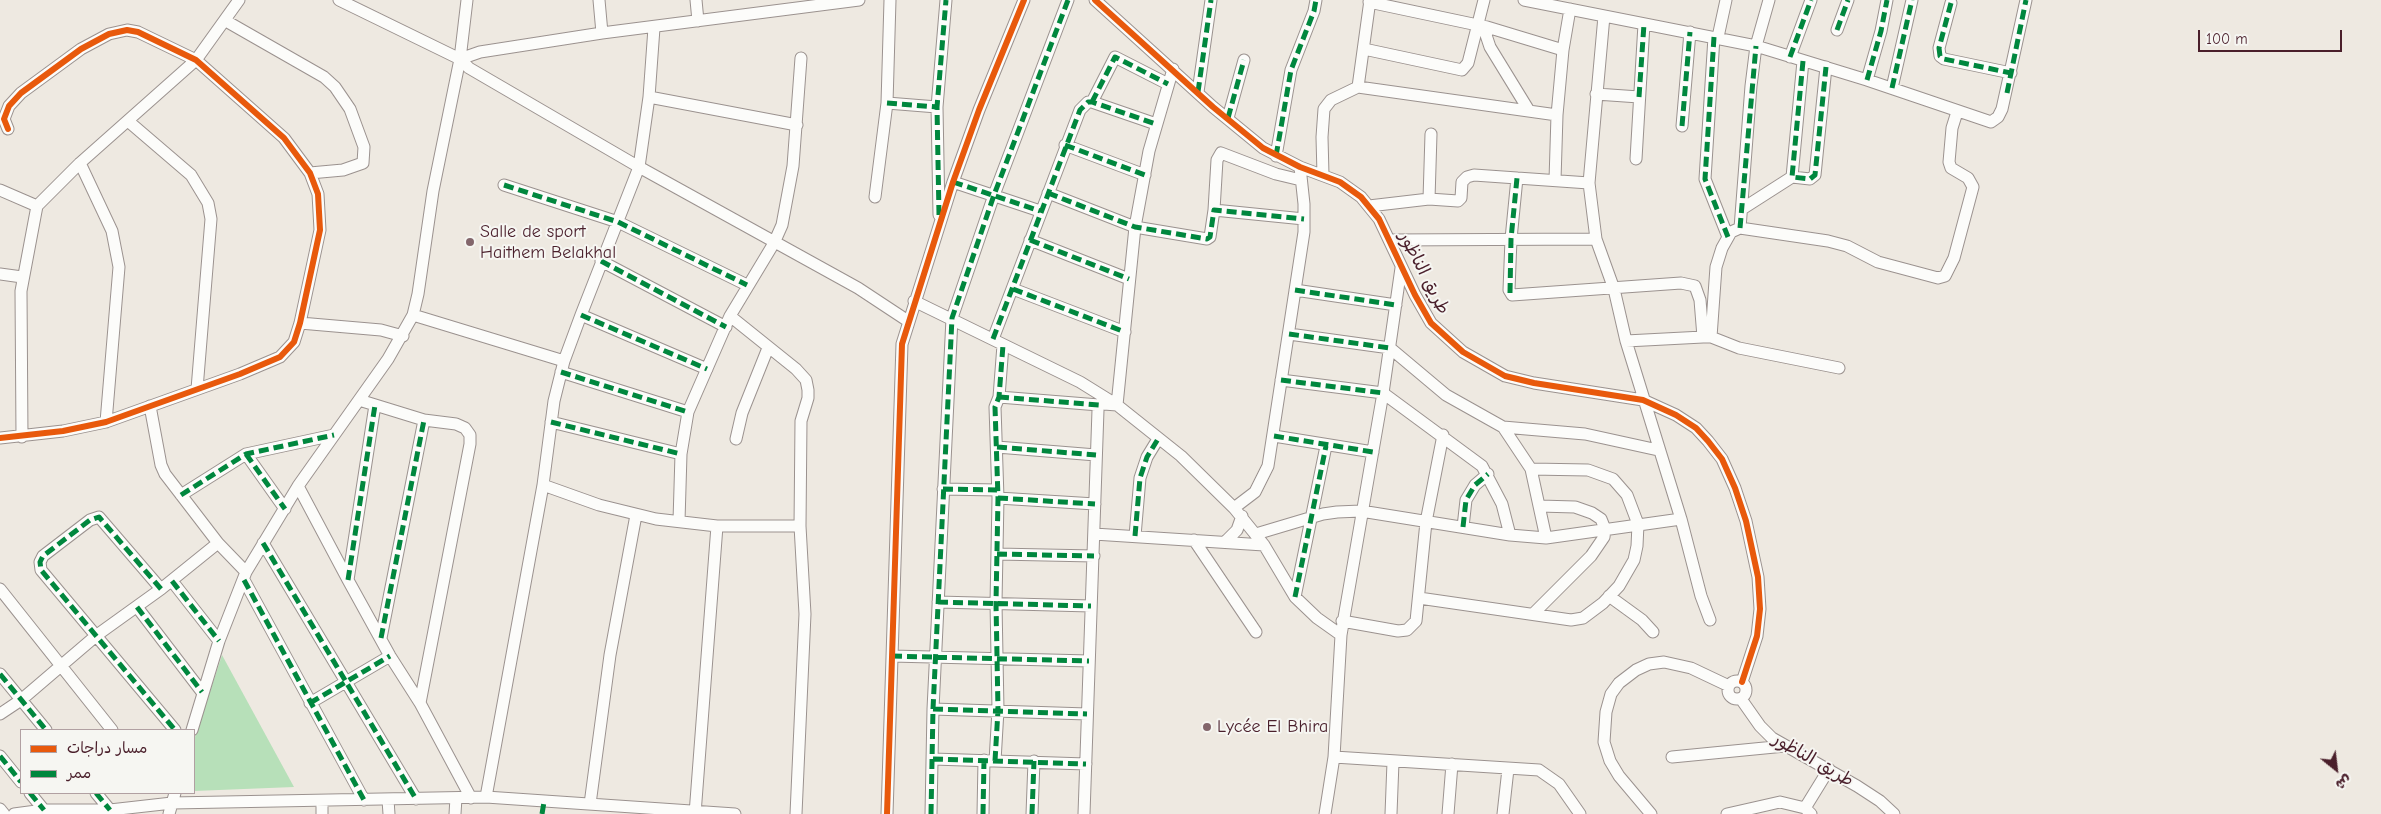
<!DOCTYPE html>
<meta charset="utf-8">
<style>
body{margin:0}
#map{position:relative;width:2381px;height:814px;overflow:hidden;background:#eee9e1;font-family:"Comic Neue","Playpen Sans Arabic",sans-serif}
canvas{display:block}
.legend{position:absolute;left:20px;top:729px;width:175px;height:65px;box-sizing:border-box;background:#f6f6f2;border:1px solid #b1a0a2;margin:0;padding:6px 9px;list-style:none;font-size:15px;color:#4a1f2b}
.legend li{display:flex;align-items:center;gap:10px;height:25px}
.legend b{width:25px;border:1px solid #b1a0a2}
.north{position:absolute;left:2311px;top:744px;width:50px;height:50px;-webkit-text-stroke:4px #f6f6f2;paint-order:stroke;rotate:151deg;font-size:14px;font-weight:700;line-height:20px;text-align:center;color:#4a1f2b}
.north::after{content:'';display:block;margin:auto;width:18px;height:22px;background:#4a1f2b;clip-path:polygon(50% 0,100% 100%,50% 72%,0 100%)}
.scale{position:absolute;left:2198px;top:30px;width:144px;height:22px;box-sizing:border-box;border:2px solid #4a1f2b;border-top:0;padding-left:6px;font-size:15px;line-height:18px;white-space:nowrap;color:#4a1f2b;-webkit-text-stroke:4px #f6f6f2;paint-order:stroke}
</style>
<div id="map">
<canvas width="2381" height="814"></canvas>
<ul class="legend">
<li><b style="height:6px;background:#e8590c"></b>مسار دراجات</li>
<li><b style="height:6px;background:#00873e"></b>ممر</li>
</ul>
<div class="north">ش</div>
<div class="scale">100 m</div>
</div>
<script>
const ctx = document.querySelector('canvas').getContext('2d');
ctx.lineJoin = 'round';
function paint(path, color) {
  ctx.fillStyle = color;
  ctx.fill(path, 'evenodd');
}
function shape(rows) {
  const path = new Path2D();
  for (const r of rows) {
    if (r.length === 3) {
      path.moveTo(r[0] + r[2], r[1]);
      path.arc(r[0], r[1], r[2], 0, 2 * Math.PI);
      continue;
    }
    path.moveTo(r[0], r[1]);
    for (let i = 2; i < r.length; i += 2) path.lineTo(r[i], r[i + 1]);
  }
  return path;
}
function stroke(path, color, width, dash) {
  ctx.strokeStyle = color;
  ctx.lineWidth = width;
  ctx.lineCap = dash ? 'butt' : 'round';
  ctx.setLineDash(dash || []);
  ctx.stroke(path);
}
function label(font, color, halo, rows, align = 'center') {
  ctx.font = font + ' "Comic Neue","Playpen Sans Arabic",sans-serif';
  ctx.lineWidth = 4;
  ctx.setLineDash([]);
  ctx.textBaseline = 'middle';
  ctx.strokeStyle = halo;
  ctx.fillStyle = color;
  for (const [text, x, y, turn = 0] of rows) {
    ctx.save();
    ctx.translate(x, y);
    ctx.rotate((+turn || 0) * Math.PI / 180);
    ctx.textAlign = isNaN(turn) ? turn : align;
    if (halo) ctx.strokeText(text, 0, 0);
    ctx.fillText(text, 0, 0);
    ctx.restore();
  }
}
const green = shape([
 [222,655,294,787,194,791,194,740]
]);
const minor = shape([
 [339,0,460,59,469,68,639,167,858,288,908,321],
 [599,0,602,33],
 [696,0,698,21],
 [1095,0,1213,107,1263,148,1300,167,1340,182,1361,197,1379,219,1415,295,1431,323,1463,352,1505,376,1534,383,1643,400,1676,415,1696,428,1708,441,1722,459,1735,488,1746,521,1758,577,1760,609,1757,636,1742,682],
 [1524,0,1756,46,1867,80,1991,122,1998,117,2002,109,2026,0],
 [1369,2,1487,27,1563,50],
 [1951,3,1939,48,1940,56,1944,59,2011,73],
 [1604,16,1589,183,1596,239,1614,289,1626,341,1681,519,1701,596,1710,620],
 [226,21,324,77,335,87,350,109,364,147,363,163,343,170,310,173],
 [1489,28,1486,35,1490,47,1528,109],
 [1837,30,1848,0],
 [1714,37,1705,179,1728,237],
 [1718,37,1726,0],
 [1364,49,1462,70,1468,63,1484,0],
 [1790,57,1811,0],
 [460,59,480,52,602,33,859,0],
 [1867,80,1881,31,1887,0],
 [1358,87,1370,0],
 [1892,88,1912,0],
 [1198,92,1211,0],
 [1596,94,1639,97],
 [649,97,797,125],
 [1092,102,1115,57,1168,84],
 [887,103,937,107],
 [1228,118,1244,60],
 [128,121,191,175,208,203,211,219,197,389],
 [1682,126,1690,32],
 [1065,145,1145,175],
 [1276,156,1291,70,1314,11,1316,0],
 [1636,159,1644,24],
 [80,163,112,231,119,267,106,422],
 [1323,175,1322,137,1324,109,1331,100,1358,87,1557,115],
 [1792,177,1803,61],
 [1517,178,1511,239,1509,290,1512,295,1681,283,1695,286,1700,300,1703,337,1626,341],
 [1555,180,1557,115,1563,50,1570,9],
 [953,182,1040,211],
 [504,185,618,222,747,285],
 [0,190,37,206],
 [1048,193,1135,227,1207,239,1210,237,1214,210,1304,219],
 [875,197,887,103,890,0],
 [1429,199,1431,134],
 [1369,206,1429,199,1458,201,1461,198,1462,182,1467,177,1474,175,1589,183],
 [1742,209,1792,177,1810,179,1815,175,1826,67],
 [1214,210,1217,160,1221,153,1276,174,1301,180],
 [939,215,937,107,946,0],
 [1740,228,1751,86,1756,46,1769,0],
 [1030,240,1129,279],
 [1390,240,1596,239],
 [601,261,726,327],
 [0,274,22,277],
 [1013,289,1125,332],
 [1295,290,1396,305],
 [914,301,1080,382,1117,405,1181,456,1234,508,1264,545,1295,597,1317,618,1341,635],
 [413,315,564,361],
 [581,315,707,369],
 [730,316,796,369,806,380,808,390,808,398,801,421,800,526,805,614,796,814],
 [300,323,381,330,403,336],
 [1289,334,1390,348,1446,395,1503,427,1531,469,1546,538],
 [1703,337,1711,337,1716,267,1722,248,1731,232,1740,228,1828,241,1847,246,1878,262,1938,278,1945,276,1954,258,1973,187,1968,178,1951,168,1949,162,1952,128,1957,112],
 [1711,337,1739,348,1839,368],
 [993,339,1080,110,1088,102,1092,102,1156,124],
 [561,372,688,412],
 [1281,380,1383,393,1482,466,1502,504,1510,535],
 [999,397,1099,405],
 [359,400,424,420,456,424,465,428,470,435,470,444,420,703],
 [150,406,161,465,165,474,218,543,246,572],
 [551,422,681,454],
 [1503,427,1585,434,1658,450],
 [1274,436,1373,452],
 [22,437,21,291,37,206,80,163,196,60,239,0],
 [0,438,63,431,106,422,240,374,280,357,294,342,300,323,320,230,318,194,310,173,284,138,196,60,138,32,127,30,109,34,81,49,21,93,9,106,4,119,8,129],
 [736,439,742,413,768,348],
 [997,447,1096,455],
 [246,454,285,509],
 [543,485,599,505,656,519,717,526,800,526],
 [298,486,348,580,390,656,420,703,471,798],
 [943,489,997,490],
 [181,495,246,454,334,435],
 [998,498,1095,504],
 [1234,508,1255,492,1268,466,1304,232,1304,204,1300,167],
 [679,521,681,454,688,412,730,316,774,243,782,225,793,166,801,58],
 [1463,527,1466,500,1475,485,1488,474],
 [1094,534,1264,545],
 [1256,534,1323,514,1337,512,1361,511,1510,535,1546,538,1681,519],
 [1135,536,1140,478,1147,457,1158,439],
 [1194,540,1256,632],
 [1225,542,1237,530,1242,516],
 [263,543,416,799],
 [997,554,1094,556],
 [244,580,364,800],
 [348,580,375,405],
 [172,581,219,641],
 [0,589,112,730],
 [161,589,99,517,90,520,43,556,40,562,41,570,175,730],
 [1609,596,1642,620,1653,632],
 [1295,597,1326,446],
 [1419,598,1571,620,1583,618,1603,603,1619,586,1634,560,1637,546,1638,524,1627,495,1613,479,1588,470,1531,469],
 [938,602,1091,606],
 [137,607,202,692],
 [1533,614,1591,556,1604,537,1605,529,1601,519,1592,513,1575,507,1539,506],
 [1342,621,1398,631,1407,630,1416,621,1426,522,1443,435],
 [381,638,424,420],
 [892,656,1089,661],
 [0,674,46,730],
 [1737,690,9],
 [1741,699,1760,726,1772,738,1857,786,1880,801,1894,814],
 [310,703,390,656],
 [933,709,1087,714],
 [0,714,21,700,97,635,161,589,218,543],
 [192,730,219,641,246,572,298,486,388,359,413,315,418,294,433,191,460,59,467,0],
 [0,756,21,782],
 [1334,757,1539,770,1559,784,1580,814],
 [1672,757,1785,746],
 [933,759,1086,764],
 [995,761,998,710,996,603,998,498,995,407,999,397,1003,345],
 [30,793,44,810],
 [96,793,110,810],
 [486,797,543,485,554,401,564,361,581,315,639,167,649,97,654,28],
 [388,800,389,814],
 [590,804,610,655,636,515],
 [1805,808,1829,769],
 [0,809,4,814],
 [14,814,44,810,110,810,172,803,486,797,735,814],
 [169,814,175,793],
 [322,814,322,801],
 [455,814,456,798],
 [695,814,717,526],
 [887,814,902,344,953,182,979,110,1024,0],
 [931,814,933,709,952,318,994,195,1068,0],
 [983,814,984,760],
 [1032,814,1034,761],
 [1084,814,1098,410,1099,405,1104,404,1117,405,1135,227,1149,151,1173,69],
 [1325,814,1334,757,1341,635,1383,393,1401,268],
 [1391,814,1393,762],
 [1448,814,1452,764],
 [1503,814,1508,769],
 [1651,814,1619,776,1610,761,1604,742,1606,712,1611,694,1619,683,1636,670,1649,664,1664,662,1691,668,1729,686],
 [1727,814,1780,802,1805,808,1811,814]
]);
const quiet = shape([
 [1951,3,1939,48,1940,56,1944,59,2011,73],
 [1837,30,1848,0],
 [1714,37,1705,179,1728,237],
 [1790,57,1811,0],
 [1803,61,1792,177,1810,179,1815,175,1826,67],
 [1867,80,1881,31,1887,0],
 [1892,88,1912,0],
 [1198,92,1211,0],
 [2007,93,2026,0],
 [1639,97,1644,24],
 [1092,102,1115,57,1168,84],
 [887,103,937,107],
 [1228,118,1244,60],
 [1682,126,1690,32],
 [1065,145,1145,175],
 [1276,156,1291,70,1314,11,1316,0],
 [953,182,1040,211],
 [504,185,618,222,747,285],
 [1048,193,1135,227,1207,239,1210,237,1214,210,1304,219],
 [939,215,937,107,946,0],
 [1740,228,1756,46],
 [1030,240,1129,279],
 [601,261,726,327],
 [1013,289,1125,332],
 [1295,290,1396,305],
 [1510,293,1511,239,1517,178],
 [581,315,707,369],
 [1289,334,1390,348],
 [993,339,1080,110,1088,102,1092,102,1156,124],
 [561,372,688,412],
 [1281,380,1383,393],
 [999,397,1099,405],
 [551,422,681,454],
 [1274,436,1373,452],
 [997,447,1096,455],
 [246,454,285,509],
 [943,489,997,490],
 [181,495,246,454,334,435],
 [998,498,1095,504],
 [1463,527,1466,500,1475,485,1488,474],
 [1135,536,1140,478,1147,457,1158,439],
 [263,543,416,799],
 [997,554,1094,556],
 [244,580,364,800],
 [348,580,375,405],
 [172,581,219,641],
 [161,589,99,517,90,520,43,556,40,562,41,570,175,730],
 [1295,597,1326,446],
 [938,602,1091,606],
 [137,607,202,692],
 [381,638,424,420],
 [892,656,1089,661],
 [0,674,46,730],
 [310,703,390,656],
 [933,709,1087,714],
 [0,756,21,782],
 [933,759,1086,764],
 [995,761,998,710,996,603,998,498,995,407,999,397,1003,345],
 [30,793,44,810],
 [96,793,110,810],
 [542,814,544,802],
 [931,814,933,709,952,318,994,195,1068,0],
 [983,814,984,760],
 [1032,814,1034,761]
]);
const cycleway = shape([
 [1095,0,1213,107,1263,148,1300,167,1340,182,1361,197,1379,219,1415,295,1431,323,1463,352,1505,376,1534,383,1643,400,1676,415,1696,428,1708,441,1722,459,1735,488,1746,521,1758,577,1760,609,1757,636,1742,682],
 [0,438,63,431,106,422,240,374,280,357,294,342,300,323,320,230,318,194,310,173,284,138,196,60,138,32,127,30,109,34,81,49,21,93,9,106,4,119,8,129],
 [887,814,902,344,953,182,979,110,1024,0]
]);
const markers = [
 [470,242,5,"#83666b"],
 [1207,727,5,"#83666b"]
];
const poiNames = [
 ["Salle de sport",480,232],
 ["Haithem Belakhal",480,253],
 ["Lycée El Bhira",1217,727]
];
const streetNames = [
 ["طريق الناظور",1424,273,63],
 ["طريق الناظور",1813,760,30]
];
paint(green, '#b7e0b9');
stroke(minor, '#9b928f', 13);
stroke(minor, '#fcfcfa', 11);
stroke(quiet, '#00873e', 5, [10, 5]);
stroke(cycleway, '#e8590c', 6);
for (const [x, y, r, color] of markers) {
  const dot = new Path2D();
  dot.arc(x, y, r, 0, 2 * Math.PI);
  ctx.fillStyle = color;
  ctx.fill(dot);
  stroke(dot, '#f6f6f2', 2);
}
label('18px', '#4a1f2b', '#f6f6f2', poiNames, 'left');
label('18px', '#4a1f2b', '#f6f6f2', streetNames);
</script>
